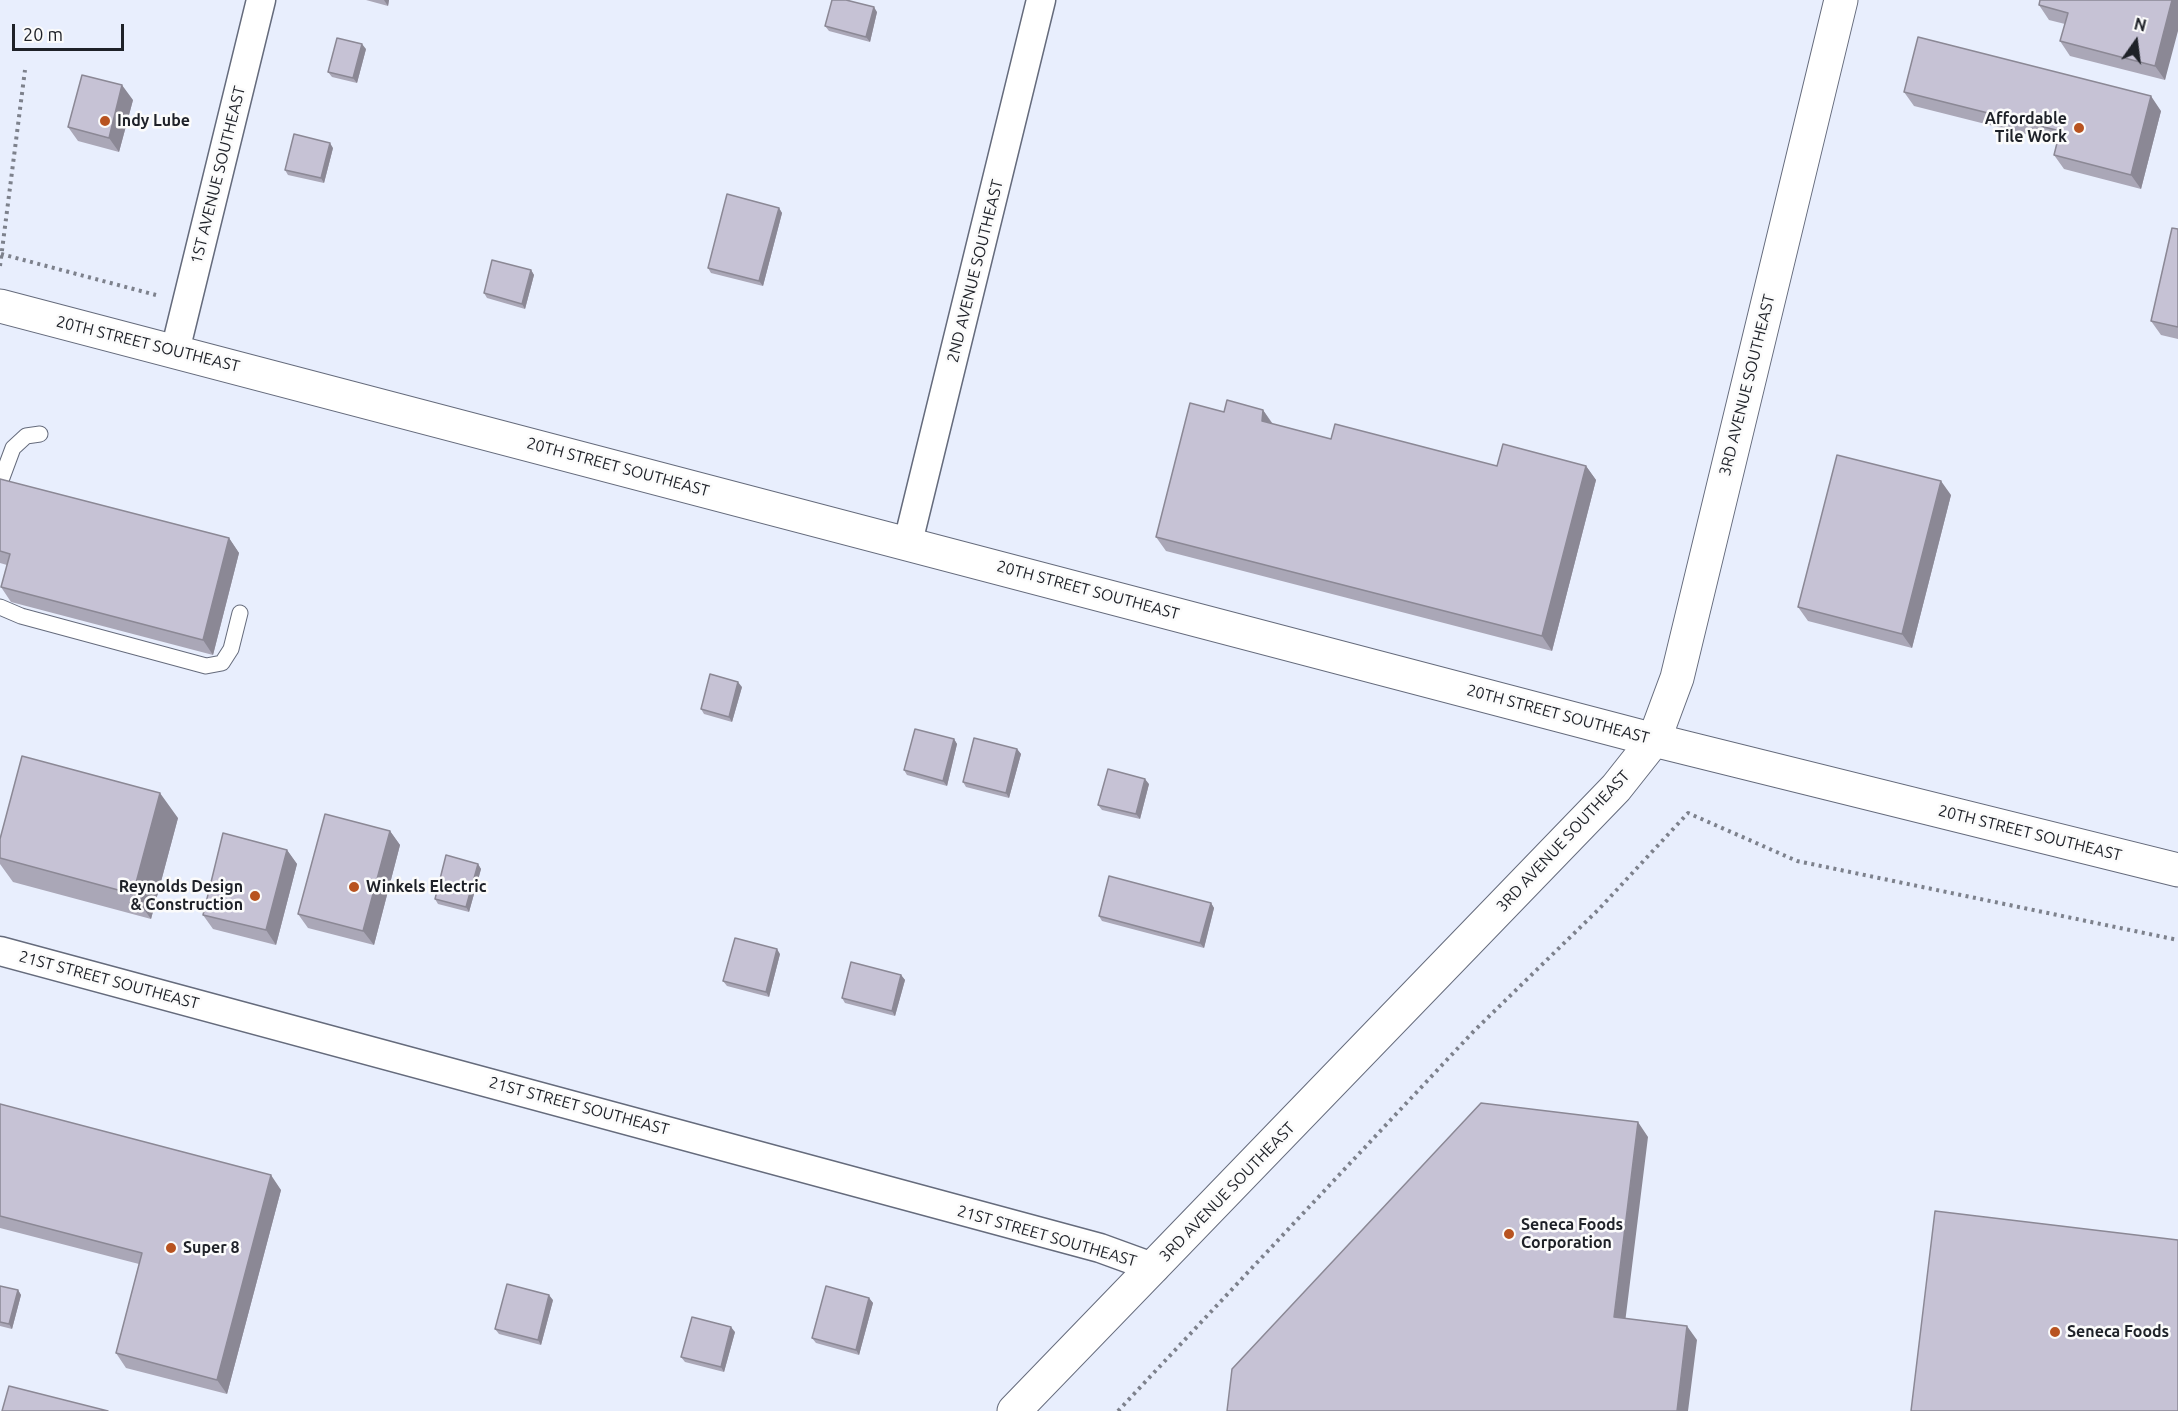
<!DOCTYPE html>
<style>
body{margin:0}
#map{position:relative;width:2178px;height:1411px;overflow:hidden;background:#e8eefd;font-family:Ubuntu,sans-serif}
canvas{display:block}
.north{position:absolute;left:2106px;top:12px;width:60px;height:60px;-webkit-text-stroke:4px #fbfbfb;paint-order:stroke;rotate:14deg;font-size:16px;font-weight:700;line-height:24px;text-align:center;color:#1e2128}
.north::after{content:'';display:block;margin:auto;width:21px;height:27px;background:#1e2128;clip-path:polygon(50% 0,100% 100%,50% 72%,0 100%)}
.scale{position:absolute;left:12px;top:24px;width:112px;height:27px;box-sizing:border-box;border:3px solid #1e2128;border-top:0;padding-left:8px;font-size:18px;line-height:21px;white-space:nowrap;color:#1e2128;-webkit-text-stroke:4px #fbfbfb;paint-order:stroke}
</style>
<div id="map">
<canvas width="2178" height="1411"></canvas>
<div class="north">N</div>
<div class="scale">20 m</div>
</div>
<script>
const ctx = document.querySelector('canvas').getContext('2d');
ctx.lineJoin = 'round';
function shape(rows) {
  const path = new Path2D();
  for (const r of rows) {
    path.moveTo(r[0], r[1]);
    for (let i = 2; i < r.length; i += 2) path.lineTo(r[i], r[i + 1]);
  }
  return path;
}
function stroke(path, color, width, dash) {
  ctx.strokeStyle = color;
  ctx.lineWidth = width;
  ctx.lineCap = dash ? 'butt' : 'round';
  ctx.setLineDash(dash || []);
  ctx.stroke(path);
}
function paint(path, color) {
  ctx.fillStyle = color;
  ctx.fill(path, 'evenodd');
}
function label(font, color, halo, rows, align = 'center') {
  ctx.font = font + ' Ubuntu,sans-serif';
  ctx.lineWidth = 5;
  ctx.setLineDash([]);
  ctx.textBaseline = 'middle';
  ctx.strokeStyle = halo;
  ctx.fillStyle = color;
  for (const [text, x, y, turn = 0] of rows) {
    ctx.save();
    ctx.translate(x, y);
    ctx.rotate((+turn || 0) * Math.PI / 180);
    ctx.textAlign = isNaN(turn) ? turn : align;
    if (halo) ctx.strokeText(text, 0, 0);
    ctx.fillText(text, 0, 0);
    ctx.restore();
  }
}
const path = shape([
 [1,254,156,295],
 [0,266,25,70],
 [1118,1411,1473,1032,1599,909,1688,813,1797,861,2178,940]
]);
const lane = shape([
 [0,483,13,448,26,436,40,434],
 [0,607,21,616,206,666,222,663,231,649,240,613]
]);
const street = shape([
 [175,351,261,0],
 [908,542,1041,0],
 [0,951,1100,1248,1155,1268]
]);
const secondary = shape([
 [0,306,1654,740,2178,870],
 [1014,1411,1616,788,1654,740,1677,678,1841,0]
]);
const wall = shape([
 [366,0,389,0,388,6],
 [2178,0,2165,80,2070,56,2060,41,2065,24,2049,20,2039,5],
 [877,12,870,42,829,31,825,26],
 [366,49,357,83,332,77,328,72],
 [1904,92,2161,111,2141,189,2064,169,2054,155,2057,142,1914,106],
 [133,100,119,152,78,141,68,127],
 [333,148,324,183,288,175,285,170],
 [779,208,782,213,763,286,711,273,708,268],
 [2178,229,2178,339,2161,335,2151,321],
 [531,270,534,275,525,309,487,298,484,293],
 [1263,410,1273,424,1331,439,1497,466,1586,466,1596,480,1552,651,1166,551,1156,537,1224,412],
 [0,479,229,538,239,553,213,655,11,602,1,587,7,565,0,563],
 [1951,495,1912,648,1808,621,1798,607],
 [742,687,732,722,704,714,701,709],
 [954,739,957,744,947,786,907,775,904,770],
 [1017,749,1021,754,1009,798,966,787,963,782],
 [1149,784,1140,819,1102,810,1098,805],
 [178,818,151,919,13,882,0,864,0,839],
 [390,831,400,845,374,945,308,928,298,914],
 [287,850,297,864,276,945,213,929,203,915],
 [478,864,481,869,469,912,438,904,435,899],
 [1211,903,1214,908,1204,948,1102,921,1099,916],
 [780,954,769,997,727,986,723,981],
 [901,975,905,980,895,1016,845,1003,842,998],
 [0,1104,281,1190,227,1394,126,1368,116,1353,139,1264,0,1228],
 [0,1286,18,1290,21,1295,12,1329,0,1326],
 [869,1298,873,1303,859,1355,816,1343,812,1338],
 [553,1300,541,1345,499,1334,495,1329],
 [735,1332,724,1372,685,1362,681,1357]
]);
const shadedWall = shape([
 [384,0,389,0,388,6],
 [2172,0,2178,0,2178,31,2165,80,2155,66],
 [874,7,877,12,870,42,866,37],
 [362,44,366,49,357,83,353,78],
 [122,85,133,100,119,152,109,138],
 [2151,96,2161,111,2141,189,2131,175],
 [330,143,333,148,324,183,321,178],
 [779,208,782,213,763,286,759,281],
 [531,270,534,275,525,309,522,304],
 [1263,410,1273,425,1262,421],
 [1586,466,1596,480,1552,651,1542,636],
 [1941,481,1951,495,1912,648,1902,634],
 [229,538,239,553,213,655,203,640],
 [738,682,742,687,732,722,729,717],
 [954,739,957,744,947,786,943,781],
 [1017,749,1021,754,1009,798,1006,793],
 [1145,779,1149,784,1140,819,1136,814],
 [160,793,178,818,151,919,133,894],
 [390,831,400,845,374,945,363,931],
 [287,850,297,864,276,945,266,930],
 [478,864,481,869,469,912,466,907],
 [1211,903,1214,908,1204,948,1200,943],
 [777,949,780,954,769,997,766,992],
 [901,975,905,980,895,1016,892,1011],
 [1638,1122,1648,1137,1624,1331,1614,1317],
 [271,1175,281,1190,227,1394,217,1380],
 [18,1290,21,1295,12,1329,9,1324],
 [549,1295,553,1300,541,1345,538,1340],
 [869,1298,873,1303,859,1355,856,1350],
 [1687,1326,1697,1340,1688,1411,1677,1411],
 [731,1327,735,1332,724,1372,721,1367]
]);
const building = shape([
 [832,0,846,0,874,7,866,37,825,26,832,0],
 [2040,0,2172,0,2155,66,2060,41,2068,13,2039,5,2040,0],
 [1918,37,2151,96,2131,175,2054,155,2060,131,1904,92,1918,37],
 [337,38,362,44,353,78,328,72,337,38],
 [82,75,122,85,109,138,68,127,82,75],
 [294,134,330,143,321,178,285,170,294,134],
 [727,194,779,208,759,281,708,268,727,194],
 [2172,228,2178,229,2178,327,2151,321,2172,228],
 [492,260,531,270,522,304,484,293,492,260],
 [1227,400,1263,410,1262,421,1331,439,1335,424,1497,466,1503,444,1586,466,1542,636,1156,537,1190,403,1224,412,1227,400],
 [1837,455,1941,481,1902,634,1798,607,1837,455],
 [0,479,229,538,203,640,1,587,10,554,0,551,0,479],
 [710,674,738,682,729,717,701,709,710,674],
 [915,729,954,739,943,781,904,770,915,729],
 [974,738,1017,749,1006,793,963,782,974,738],
 [22,756,160,793,133,894,0,858,0,839,22,756],
 [1108,769,1145,779,1136,814,1098,805,1108,769],
 [325,814,390,831,363,931,298,914,325,814],
 [223,833,287,850,266,930,203,915,223,833],
 [446,855,478,864,466,907,435,899,446,855],
 [1109,876,1211,903,1200,943,1099,916,1109,876],
 [735,938,777,949,766,992,723,981,735,938],
 [851,962,901,975,892,1011,842,998,851,962],
 [1481,1103,1638,1122,1614,1317,1687,1326,1677,1411,1227,1411,1232,1369,1481,1103],
 [0,1104,271,1175,217,1380,116,1353,142,1253,0,1216,0,1104],
 [1935,1211,2178,1240,2178,1411,1911,1411,1935,1211],
 [507,1284,549,1295,538,1340,495,1329,507,1284],
 [0,1286,18,1290,9,1324,0,1322,0,1286],
 [826,1286,869,1298,856,1350,812,1338,826,1286],
 [692,1317,731,1327,721,1367,681,1357,692,1317],
 [9,1386,108,1411,2,1411,9,1386]
]);
const markers = [
 [105,121,6,"#b85320"],
 [2079,128,6,"#b85320"],
 [354,887,6,"#b85320"],
 [255,896,6,"#b85320"],
 [1509,1234,6,"#b85320"],
 [171,1248,6,"#b85320"],
 [2055,1332,6,"#b85320"]
];
const poiNames = [
 ["Affordable",2067,119,"right"],
 ["Tile Work",2067,137,"right"],
 ["Indy Lube",117,121],
 ["Reynolds Design",243,887,"right"],
 ["& Construction",243,905,"right"],
 ["Winkels Electric",366,887],
 ["Seneca Foods",1521,1225],
 ["Corporation",1521,1243],
 ["Super 8",183,1248],
 ["Seneca Foods",2067,1332]
];
const streetNames = [
 ["1ST AVENUE SOUTHEAST",218,175,-76],
 ["2ND AVENUE SOUTHEAST",975,271,-76],
 ["20TH STREET SOUTHEAST",148,344,14],
 ["3RD AVENUE SOUTHEAST",1747,385,-76],
 ["20TH STREET SOUTHEAST",618,467,15],
 ["20TH STREET SOUTHEAST",1088,590,15],
 ["20TH STREET SOUTHEAST",1558,714,15],
 ["20TH STREET SOUTHEAST",2030,833,14],
 ["3RD AVENUE SOUTHEAST",1563,841,-47],
 ["21ST STREET SOUTHEAST",109,980,15],
 ["21ST STREET SOUTHEAST",579,1106,15],
 ["3RD AVENUE SOUTHEAST",1227,1192,-46],
 ["21ST STREET SOUTHEAST",1047,1236,16]
];
stroke(lane, '#656b7c', 17);
stroke(street, '#656b7c', 31);
stroke(secondary, '#656b7c', 35);
stroke(path, '#7d818c', 4, [3, 4.5]);
stroke(lane, '#fff', 15);
stroke(street, '#fff', 28);
stroke(secondary, '#fff', 33);
paint(wall, '#aaa7b7');
paint(shadedWall, '#8b8895');
paint(building, '#c6c2d5');
stroke(building, '#8b8895', 1.5);
for (const [x, y, r, color] of markers) {
  const dot = new Path2D();
  dot.arc(x, y, r, 0, 2 * Math.PI);
  ctx.fillStyle = color;
  ctx.fill(dot);
  stroke(dot, '#fbfbfb', 2);
}
label('bold 16px', '#1e2128', '#fbfbfb', poiNames, 'left');
label('16px', '#1e2128', '#fbfbfb', streetNames);
</script>
